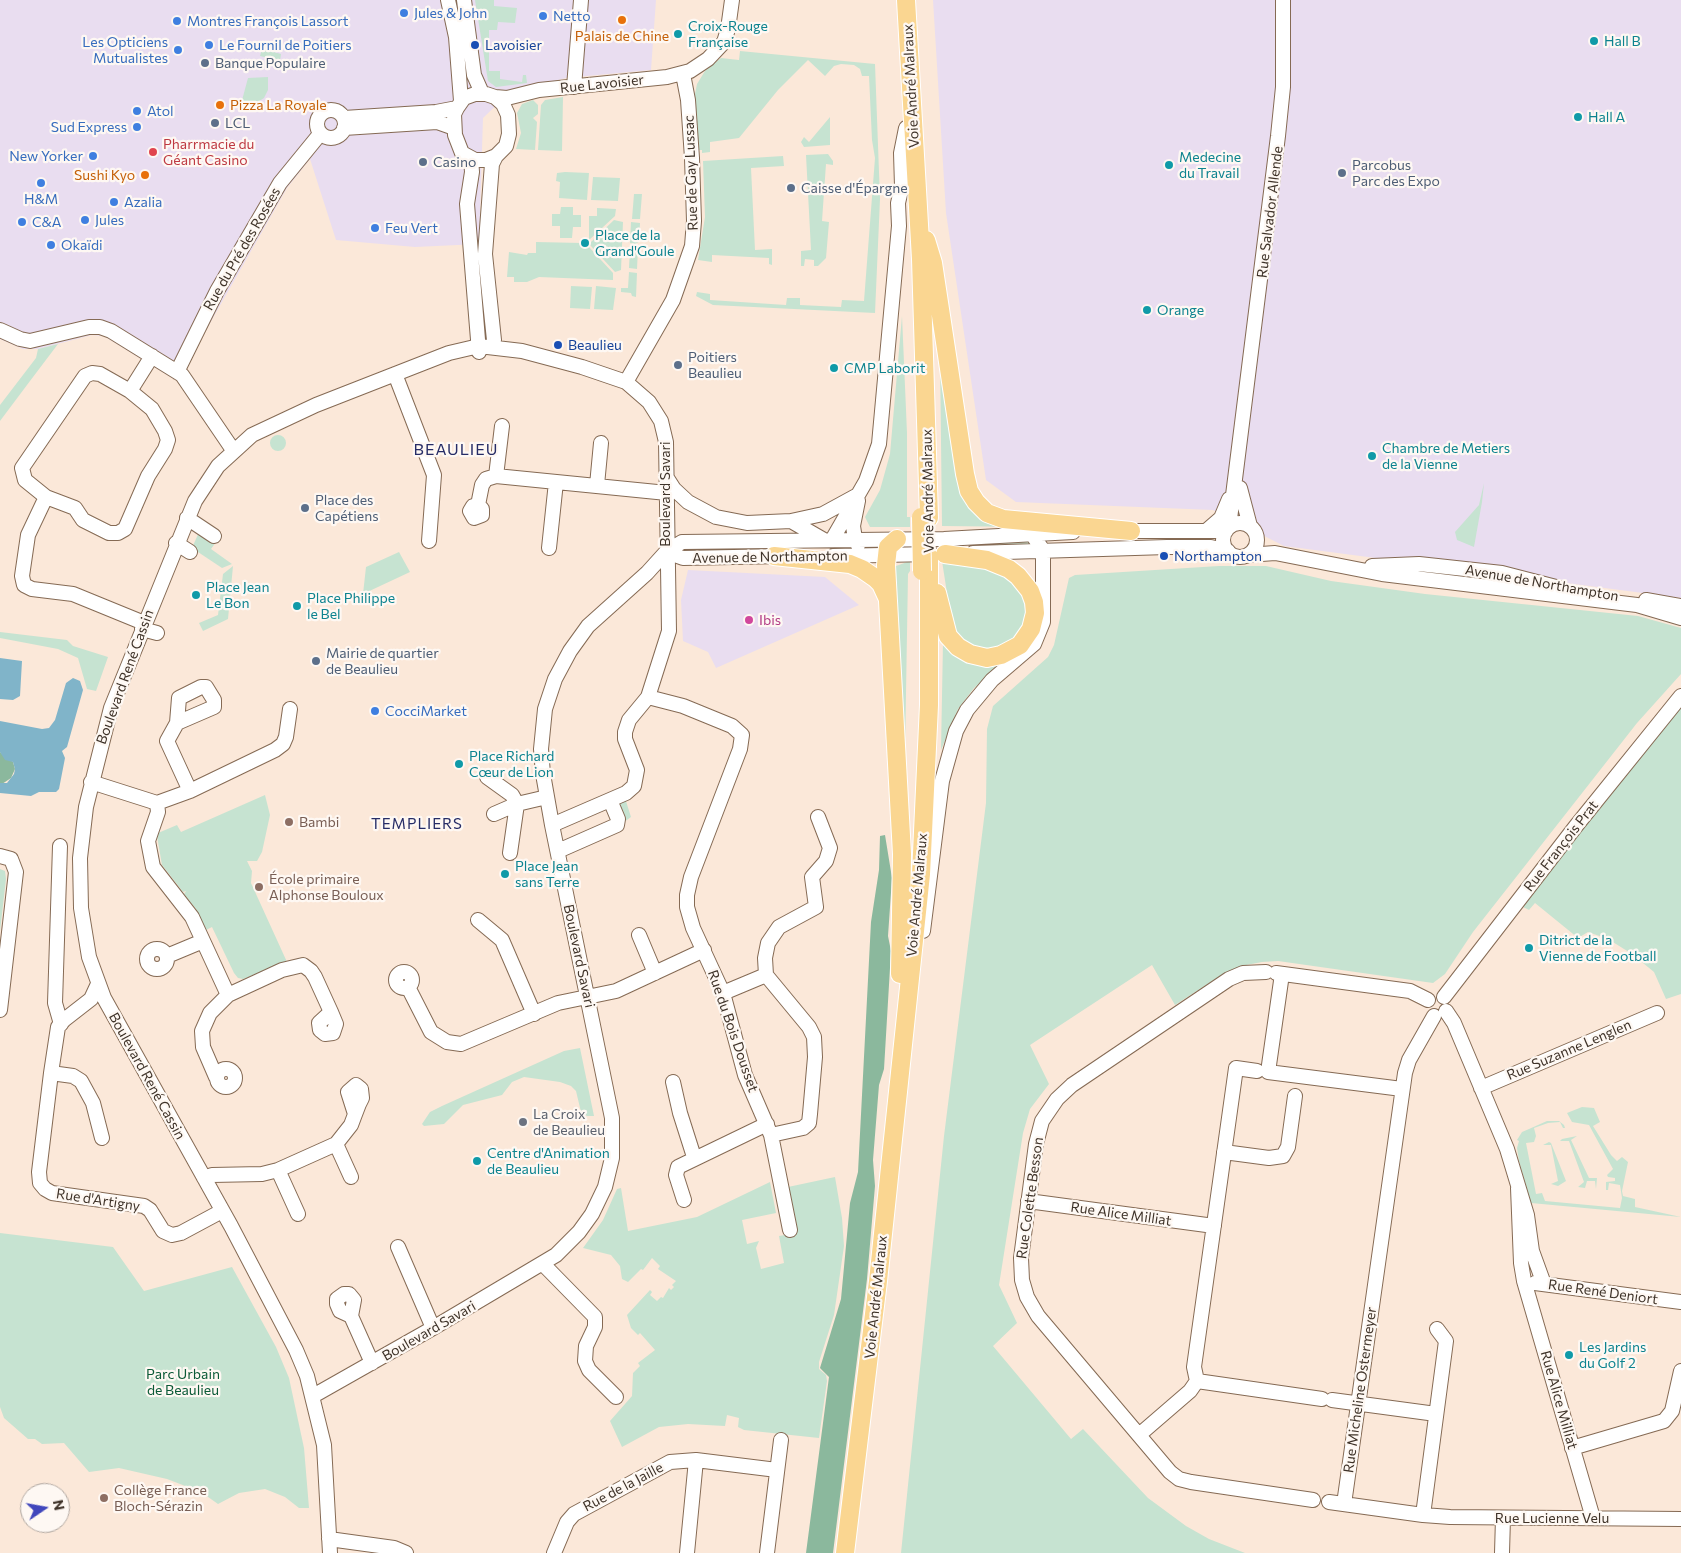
<!DOCTYPE html>
<meta charset="utf-8">
<style>
body{margin:0}
#map{position:relative;width:1681px;height:1553px;overflow:hidden;background:#fbe8d9;font-family:Commissioner,sans-serif}
canvas{display:block}
.north{position:absolute;left:20px;top:1483px;width:50px;height:50px;box-sizing:border-box;background:#fef8f3;border:1px solid #b2a9a2;border-radius:50%;rotate:78deg;font-size:14px;font-weight:700;line-height:20px;text-align:center;color:#3f3329}
.north::after{content:'';display:block;margin:auto;width:18px;height:22px;background:#4147bc;clip-path:polygon(50% 0,100% 100%,50% 72%,0 100%)}
</style>
<div id="map">
<canvas width="1681" height="1553"></canvas>
<div class="north">N</div>
</div>
<script>
const ctx = document.querySelector('canvas').getContext('2d');
ctx.lineJoin = 'round';
function paint(path, color) {
  ctx.fillStyle = color;
  ctx.fill(path, 'evenodd');
}
function shape(rows) {
  const path = new Path2D();
  for (const r of rows) {
    if (r.length === 3) {
      path.moveTo(r[0] + r[2], r[1]);
      path.arc(r[0], r[1], r[2], 0, 2 * Math.PI);
      continue;
    }
    path.moveTo(r[0], r[1]);
    for (let i = 2; i < r.length; i += 2) path.lineTo(r[i], r[i + 1]);
  }
  return path;
}
function stroke(path, color, width, dash) {
  ctx.strokeStyle = color;
  ctx.lineWidth = width;
  ctx.lineCap = dash ? 'butt' : 'round';
  ctx.setLineDash(dash || []);
  ctx.stroke(path);
}
function label(font, color, halo, rows, align = 'center') {
  ctx.font = font + ' Commissioner,sans-serif';
  ctx.lineWidth = 4.5;
  ctx.setLineDash([]);
  ctx.textBaseline = 'middle';
  ctx.strokeStyle = halo;
  ctx.fillStyle = color;
  for (const [text, x, y, turn = 0] of rows) {
    ctx.save();
    ctx.translate(x, y);
    ctx.rotate((+turn || 0) * Math.PI / 180);
    ctx.textAlign = isNaN(turn) ? turn : align;
    if (halo) ctx.strokeText(text, 0, 0);
    ctx.fillText(text, 0, 0);
    ctx.restore();
  }
}
const commercial = shape([
 [0,0,656,0,651,70,566,78,509,93,483,118,479,244,415,247,336,240,310,159,287,188,177,381,104,336,92,335,38,349,23,349,0,339],
 [933,0,1681,0,1681,598,1284,546,1213,510,1016,502,986,480,946,213],
 [688,570,825,577,859,605,716,668,708,652,683,641,681,600]
]);
const green = shape([
 [475,0,494,0,494,6,517,8,515,23,498,22,497,30,489,30,489,71,500,71,500,79,522,82,523,75,526,75,527,83,496,87,488,81],
 [262,49,281,54,280,61,260,56],
 [740,51,875,64,880,199,875,313,713,305,696,296,697,292,710,294,710,300,786,305,787,298,800,298,800,305,841,307,842,300,864,301,875,158,872,140,869,76,862,76,860,69,854,65,841,64,834,66,825,76,808,60,778,90,739,138,710,142,710,152,702,153,702,150,697,150,694,99,697,84,705,71,721,58,739,60],
 [268,77,268,90,264,98,253,105,241,104,248,78],
 [563,97,562,151,538,150,541,105,545,100],
 [533,100,538,105,538,114,533,118,537,122,535,150,516,149,521,133,517,113,522,104],
 [830,117,830,145,804,147,801,142,804,137,809,142],
 [828,154,833,161,833,165,826,164,822,221,829,222,826,258,818,266,814,266,814,260,805,259,804,266,801,266,801,251,811,250,806,155],
 [783,156,784,166,751,168,755,250,772,249,772,265,769,264,769,258,712,255,712,262,698,260,705,217,703,161],
 [565,172,589,173,587,200,559,198,560,182,556,181,557,173],
 [593,177,620,178,618,201,591,200],
 [634,194,642,194,640,219,632,219],
 [561,207,573,207,573,215,581,215,581,227,573,227,572,238,560,238,560,226,552,226,552,214,560,214],
 [597,208,616,209,615,216,589,240,589,216,597,216],
 [614,220,623,222,621,270,615,272,590,245,591,242],
 [631,222,640,223,639,242,635,244,630,243],
 [536,242,582,243,584,249,589,247,613,273,613,280,539,277,527,282,514,282,514,277,507,277,509,252,527,255,528,253,536,253],
 [630,248,638,248,637,269,629,268],
 [629,272,637,273,636,297,632,296,631,293,621,292,621,288,628,288],
 [571,286,592,287,590,309,570,308],
 [596,286,616,288,613,310,594,309],
 [902,316,907,433,907,517,910,517,910,527,870,527,865,517,880,490,890,454],
 [58,344,30,381,0,421,0,405,36,358,38,349],
 [940,356,958,481,968,505,984,520,1033,527,942,526],
 [278,443,8],
 [1484,483,1482,502,1474,547,1457,540,1455,532,1479,505],
 [199,532,216,542,211,549,232,564,222,568,192,548],
 [1028,538,1037,545,970,546,970,543],
 [399,552,410,572,363,594,366,567],
 [910,561,910,571,908,574,905,753,896,611,896,566],
 [942,561,992,570,1008,577,1023,596,1026,614,1022,628,1009,643,993,649,982,649,971,645,957,634,952,625],
 [233,566,228,619,203,631,199,623,218,615,223,574],
 [1219,566,1266,566,1331,581,1425,594,1638,616,1681,628,1681,674,1637,723,1473,932,1445,974,1433,983,1278,961,1262,962,1241,966,1220,976,1175,1005,1152,965,1030,1045,1049,1084,1030,1109,1023,1133,999,1285,1017,1323,993,1346,1071,1439,1083,1429,1148,1498,1186,1526,1209,1539,1245,1553,901,1553,944,1136,986,803,987,729,993,706,1048,657,1054,645,1069,578,1075,575],
 [0,632,67,640,73,646,108,657,96,691,87,689,78,658,58,649,0,638],
 [943,642,957,656,1003,662,974,688,958,709,941,750],
 [1681,703,1681,994,1666,999,1654,972,1632,954,1608,939,1588,932,1578,938,1535,903,1529,910,1523,907,1528,898],
 [265,795,270,815,262,852,257,861,247,861,252,871,251,883,287,962,243,979,238,978,234,973,212,927,206,930,196,909,184,894,186,891,183,892,162,865,157,836,158,833,177,825,181,832],
 [625,798,631,817,624,822,615,802],
 [0,869,5,871,6,879,0,931],
 [580,1048,594,1116,587,1116,581,1112,576,1091,571,1086,560,1082,524,1077,512,1082,502,1095,463,1105,444,1124,424,1126,422,1124,430,1112,442,1106,564,1051],
 [1582,1107,1594,1108,1600,1122,1593,1126,1611,1155,1617,1161,1622,1157,1628,1162,1622,1191,1623,1196,1635,1199,1635,1207,1681,1217,1531,1203,1519,1161,1517,1148,1519,1141,1517,1140,1522,1132,1529,1129,1547,1121,1559,1121,1564,1125,1565,1128,1563,1128,1560,1122,1548,1123,1534,1128,1536,1136,1534,1142,1526,1143,1536,1194,1542,1193,1545,1201,1620,1208,1622,1198,1620,1185,1609,1183,1608,1190,1606,1190,1606,1182,1615,1181,1615,1178,1608,1177,1607,1175,1613,1169,1589,1125,1572,1122,1567,1113],
 [1577,1136,1571,1140,1589,1178,1597,1178,1596,1189,1595,1181,1587,1181,1585,1188,1578,1187,1584,1182,1569,1141,1560,1141,1562,1139],
 [1549,1142,1551,1143,1566,1181,1558,1186,1551,1184,1558,1181,1551,1145,1543,1145],
 [835,1177,842,1218,844,1246,834,1315,819,1362,819,1369,826,1375,827,1381,819,1438,744,1430,738,1427,739,1418,727,1415,725,1426,688,1424,659,1427,622,1447,610,1421,632,1396,633,1373,640,1366,638,1363,655,1350,640,1333,638,1335,631,1328,627,1315,650,1290,652,1292,650,1295,657,1301,661,1297,663,1298,669,1288,671,1290,674,1287,672,1285,676,1281,658,1269,660,1266,652,1258,643,1270,641,1269,628,1282,622,1279,620,1266,611,1255,583,1248,603,1220,617,1189,621,1188,628,1231,697,1217,770,1182,776,1213,742,1220,747,1244,759,1241,756,1248,761,1269,784,1263,779,1236,797,1233,788,1187],
 [0,1233,113,1247,144,1291,232,1267,276,1347,289,1378,304,1448,309,1508,299,1508,285,1497,265,1489,239,1493,218,1504,201,1492,167,1479,119,1468,89,1472,64,1443,42,1444,35,1439,28,1439,4,1418,0,1407]
]);
const forest = shape([
 [0,752,13,762,15,769,11,778,2,784,0,783],
 [885,835,892,878,888,936,891,951,884,1069,879,1085,873,1160,875,1186,867,1279,833,1553,806,1553,829,1377,820,1368,841,1299,850,1203,858,1172,871,922,879,870,880,836]
]);
const water = shape([
 [0,658,22,661,20,696,13,700,0,699],
 [73,678,80,681,83,690,67,747,62,751,65,758,59,789,56,792,39,792,31,796,0,793,0,783,7,783,14,774,15,769,13,762,5,760,0,752,0,721,42,729,49,728,55,720,66,683]
]);
const minor = shape([
 [448,0,456,37,461,101],
 [464,0,474,75,482,93],
 [574,87,581,0],
 [475,94,486,94,495,97,503,104,508,115,509,134,506,146,496,156,486,160,475,160,462,153,455,135,454,114,457,108,464,98,475,94],
 [495,97,507,98,539,90,667,77,690,71,708,59,724,42,728,29,732,0],
 [331,124,14],
 [344,118,436,112,457,108],
 [344,128,437,122,454,128],
 [471,158,472,172,467,204,479,352],
 [0,330,20,339,30,341,89,327,100,327,111,331,182,375,233,450],
 [494,340,485,254,492,164,496,156],
 [177,372,217,291,280,183,320,134],
 [395,374,434,475,429,541],
 [626,382,673,300,692,246,694,221,692,158,688,100,683,74],
 [502,426,496,476,667,493],
 [667,478,674,489,688,502,716,517,747,523,791,521,824,540],
 [597,485,601,443],
 [1240,488,1250,526],
 [46,497,75,508,83,520,109,533,118,533,125,529,148,476,165,449,168,440,165,431,152,409,130,391],
 [858,501,853,526,855,539,858,545],
 [478,505,482,509,482,515,474,518,470,511,473,506,478,505,482,485,486,479,496,476],
 [187,518,214,536],
 [791,521,823,514,856,496],
 [1240,540,17],
 [1229,527,1278,136,1283,87,1283,0],
 [1122,531,1226,531],
 [1206,531,1221,518,1229,499],
 [832,540,866,481,879,444,899,226,898,203,902,186,901,153,906,128],
 [176,543,190,552],
 [549,548,556,482],
 [666,552,683,558,784,556],
 [973,553,1167,547,1211,547,1228,551],
 [1248,555,1275,553,1382,574,1637,605,1681,618],
 [833,556,932,554],
 [1372,566,1419,564,1502,573,1560,588],
 [1646,600,1681,606],
 [144,623,73,594,32,589,24,585,22,576,28,535,46,497,25,480,22,468,85,376,92,373,100,374,130,391,152,356],
 [142,629,157,633],
 [177,723,214,707,214,700,206,687,201,687,179,698,177,723,167,741,190,791],
 [487,777,512,795,517,804,510,853],
 [91,782,157,803,158,812,148,841,153,867,192,917,228,995,282,970,303,965,311,971,315,977,331,1012,336,1024,333,1033,325,1034,320,1030,319,1023,331,1012],
 [157,803,190,791,275,750,283,744,286,737,290,709],
 [494,814,517,804,547,797],
 [552,825,626,793,634,786,637,770,625,739,625,732,629,720,648,697],
 [60,846,55,1003,61,1024],
 [558,851,617,825,618,819,610,800],
 [0,856,11,859,16,872,0,1010],
 [478,920,502,940,534,1014],
 [923,931,942,781,956,731,967,710,992,680,1034,644,1043,622,1043,550,1031,533],
 [639,935,655,973],
 [157,959,10],
 [167,956,203,941],
 [1266,972,1243,973,1229,979,1072,1085,1057,1099,1042,1121,1036,1144,1021,1258,1022,1280,1027,1297,1038,1316,1170,1472,1179,1479,1191,1482,1313,1500],
 [404,980,8],
 [1276,973,1410,991,1428,1000],
 [1282,974,1268,1072,1402,1089],
 [98,984,91,999,64,1020,58,1027,51,1073,73,1076,81,1081,93,1103,102,1138],
 [408,987,431,1032,447,1042,461,1044,558,1003,616,991,704,950],
 [723,993,766,975],
 [1444,997,1576,826,1681,696],
 [1446,1011,1454,1023,1507,1149,1527,1215,1532,1251,1544,1284],
 [226,1078,9],
 [51,1073,39,1172,40,1183,45,1189,52,1193,144,1206,150,1210,163,1231,172,1235,181,1233,222,1211],
 [216,1077,203,1047,202,1031,210,1013,228,995],
 [673,1082,680,1113,694,1157],
 [1481,1088,1657,1013],
 [771,1135,803,1128,809,1123,810,1114,815,1057,814,1037,809,1027,766,975,765,958,768,943,779,927,816,907,812,877,826,861,830,848,818,817],
 [336,1144,351,1177],
 [1224,1152,1269,1158,1283,1156,1288,1147,1295,1096],
 [278,1170,298,1214],
 [204,1178,212,1175,262,1174,278,1170,336,1144,351,1125,354,1117,359,1104,362,1098,361,1089,356,1085,348,1092,355,1114],
 [1518,1188,1521,1263,1524,1281,1593,1518],
 [684,1200,676,1175,678,1167,767,1124],
 [1028,1201,1214,1226],
 [398,1247,433,1328],
 [543,1264,595,1317,595,1327,586,1346,585,1361,589,1370,616,1397],
 [1535,1283,1681,1302],
 [351,1316,340,1311,337,1304,337,1299,344,1294,349,1294,354,1300,351,1316,372,1363],
 [1197,1381,1194,1367,1236,1068,1257,1071],
 [313,1396,433,1328,556,1255,579,1232,592,1214,605,1187,612,1158,612,1118,552,825,543,774,541,749,545,709,555,679,570,651,588,626,647,573,666,552,682,542,944,539,1073,532],
 [1332,1400,1436,1414],
 [1139,1435,1190,1391,1197,1381,1322,1399],
 [1572,1448,1664,1421,1672,1411,1681,1371],
 [1329,1502,1423,1515,1446,1341,1437,1329],
 [1344,1504,1405,1073,1409,1060,1434,1016],
 [1423,1515,1450,1517,1681,1519],
 [329,1539,394,1548,406,1553],
 [330,1553,324,1445,307,1376,296,1350,231,1226,104,998,89,957,81,908,80,858,86,807,111,708,195,501,218,466,252,435,316,405,449,353,479,346,522,351,582,367,626,382,649,402,661,421,666,442,669,631,648,697,683,706,732,726,742,735,740,749,691,877,687,895,687,907,693,928,723,993,745,1075,771,1135,790,1230],
 [554,1553,567,1522,574,1514,670,1462,696,1460,777,1470],
 [687,1553,696,1460],
 [767,1553,781,1440],
 [1502,1553,1503,1518]
]);
const major = shape([
 [906,0,921,259,929,518],
 [926,240,933,263,965,474,969,491,976,502,987,513,1003,519,1131,531],
 [897,539,888,547,886,565,902,854,900,974],
 [774,556,850,564,862,569,875,578,881,584,887,597],
 [937,593,948,636,958,647,970,654,987,658,1001,655,1020,645,1031,629,1035,613,1034,602,1030,591,1018,576,1009,569,987,560,945,554],
 [845,1553,878,1281,921,874,929,705,929,557]
]);
const majorBridge = shape([
 [921,517,922,571]
]);
const markers = [
 [404,13,5,"#3f7fe0"],
 [543,16,5,"#3f7fe0"],
 [622,20,5,"#e8710a"],
 [177,21,5,"#3f7fe0"],
 [678,34,5,"#0f9aa8"],
 [1594,41,5,"#0f9aa8"],
 [209,45,5,"#3f7fe0"],
 [475,45,5,"#1a4fb4"],
 [178,50,5,"#3f7fe0"],
 [205,63,5,"#5c6f8a"],
 [220,105,5,"#e8710a"],
 [137,111,5,"#3f7fe0"],
 [1578,117,5,"#0f9aa8"],
 [215,123,5,"#5c6f8a"],
 [137,127,5,"#3f7fe0"],
 [153,152,5,"#e0444e"],
 [93,156,5,"#3f7fe0"],
 [423,162,5,"#5c6f8a"],
 [1169,165,5,"#0f9aa8"],
 [1342,173,5,"#5c6f8a"],
 [145,175,5,"#e8710a"],
 [41,183,5,"#3f7fe0"],
 [791,188,5,"#5c6f8a"],
 [114,202,5,"#3f7fe0"],
 [85,220,5,"#3f7fe0"],
 [22,222,5,"#3f7fe0"],
 [375,228,5,"#3f7fe0"],
 [585,243,5,"#0f9aa8"],
 [51,245,5,"#3f7fe0"],
 [1147,310,5,"#0f9aa8"],
 [558,345,5,"#1a4fb4"],
 [678,365,5,"#5c6f8a"],
 [834,368,5,"#0f9aa8"],
 [1372,456,5,"#0f9aa8"],
 [305,508,5,"#5c6f8a"],
 [1164,556,5,"#1a4fb4"],
 [196,595,5,"#0f9aa8"],
 [297,606,5,"#0f9aa8"],
 [749,620,5,"#d1479c"],
 [316,661,5,"#5c6f8a"],
 [375,711,5,"#3f7fe0"],
 [459,764,5,"#0f9aa8"],
 [289,822,5,"#8d6e63"],
 [505,874,5,"#0f9aa8"],
 [259,887,5,"#8d6e63"],
 [1529,948,5,"#0f9aa8"],
 [523,1122,5,"#6b7280"],
 [477,1161,5,"#0f9aa8"],
 [1569,1355,5,"#0f9aa8"],
 [104,1498,5,"#8d6e63"]
];
const shopNames = [
 ["Jules & John",414,13],
 ["Netto",553,16],
 ["Montres François Lassort",187,21],
 ["Les Opticiens",168,42,"right"],
 ["Mutualistes",168,58,"right"],
 ["Le Fournil de Poitiers",219,45],
 ["Atol",147,111],
 ["Sud Express",127,127,"right"],
 ["New Yorker",83,156,"right"],
 ["H&M",41,199,"center"],
 ["Azalia",124,202],
 ["Jules",95,220],
 ["C&A",32,222],
 ["Feu Vert",385,228],
 ["Okaïdi",61,245],
 ["CocciMarket",385,711]
];
const cultureNames = [
 ["Croix-Rouge",688,26],
 ["Française",688,42],
 ["Hall B",1604,41],
 ["Hall A",1588,117],
 ["Medecine",1179,157],
 ["du Travail",1179,173],
 ["Place de la",595,235],
 ["Grand'Goule",595,251],
 ["Orange",1157,310],
 ["CMP Laborit",844,368],
 ["Chambre de Metiers",1382,448],
 ["de la Vienne",1382,464],
 ["Place Jean",206,587],
 ["Le Bon",206,603],
 ["Place Philippe",307,598],
 ["le Bel",307,614],
 ["Place Richard",469,756],
 ["Cœur de Lion",469,772],
 ["Place Jean",515,866],
 ["sans Terre",515,882],
 ["Ditrict de la",1539,940],
 ["Vienne de Football",1539,956],
 ["Centre d'Animation",487,1153],
 ["de Beaulieu",487,1169],
 ["Les Jardins",1579,1347],
 ["du Golf 2",1579,1363]
];
const foodNames = [
 ["Palais de Chine",622,36],
 ["Pizza La Royale",230,105,"left"],
 ["Sushi Kyo",135,175,"right"]
];
const transitNames = [
 ["Lavoisier",485,45],
 ["Beaulieu",568,345],
 ["Northampton",1174,556]
];
const serviceNames = [
 ["Banque Populaire",215,63],
 ["LCL",225,123],
 ["Casino",433,162],
 ["Parcobus",1352,165],
 ["Parc des Expo",1352,181],
 ["Caisse d'Épargne",801,188],
 ["Poitiers",688,357],
 ["Beaulieu",688,373],
 ["Place des",315,500],
 ["Capétiens",315,516],
 ["Mairie de quartier",326,653],
 ["de Beaulieu",326,669]
];
const streetNames = [
 ["Rue Lavoisier",602,84,-6],
 ["Voie André Malraux",911,86,-93],
 ["Rue de Gay Lussac",691,173,-92],
 ["Rue Salvador Allende",1270,212,-83],
 ["Rue du Pré des Rosées",242,249,-60],
 ["Voie André Malraux",928,491,-91],
 ["Boulevard Savari",665,494,-90],
 ["Avenue de Northampton",770,557,-1],
 ["Avenue de Northampton",1542,583,10],
 ["Boulevard René Cassin",125,677,-70],
 ["Rue François Prat",1561,846,-52],
 ["Voie André Malraux",917,895,-85],
 ["Boulevard Savari",579,956,78],
 ["Rue du Bois Dousset",733,1031,71],
 ["Rue Suzanne Lenglen",1569,1050,-23],
 ["Boulevard René Cassin",147,1076,61],
 ["Rue Colette Besson",1030,1198,-82],
 ["Rue d'Artigny",98,1200,9],
 ["Rue Alice Milliat",1121,1214,8],
 ["Rue René Deniort",1603,1292,8],
 ["Voie André Malraux",876,1297,-84],
 ["Boulevard Savari",429,1331,-30],
 ["Rue Micheline Ostermeyer",1360,1390,-82],
 ["Rue Alice Milliat",1559,1400,74],
 ["Rue de la Jaille",623,1487,-28],
 ["Rue Lucienne Velu",1552,1518]
];
const healthNames = [
 ["Pharrmacie du",163,144],
 ["Géant Casino",163,160]
];
const hotelNames = [
 ["Ibis",759,620]
];
const educationNames = [
 ["Bambi",299,822],
 ["École primaire",269,879],
 ["Alphonse Bouloux",269,895],
 ["Collège France",114,1490],
 ["Bloch-Sérazin",114,1506]
];
const worshipNames = [
 ["La Croix",533,1114],
 ["de Beaulieu",533,1130]
];
const parkNames = [
 ["Parc Urbain",183,1374],
 ["de Beaulieu",183,1390]
];
const neighbourhoodNames = [
 ["TEMPLIERS",417,824]
];
const quarterNames = [
 ["BEAULIEU",456,450]
];
paint(commercial, '#e9ddf0');
paint(green, '#c6e3d1');
paint(forest, '#8bb89d');
paint(water, '#80b4c9');
stroke(minor, '#856a54', 16);
stroke(major, '#fff', 20);
stroke(minor, '#fff', 14);
stroke(major, '#fad691', 18);
stroke(majorBridge, '#fff', 20, []);
stroke(majorBridge, '#fad691', 18);
for (const [x, y, r, color] of markers) {
  const dot = new Path2D();
  dot.arc(x, y, r, 0, 2 * Math.PI);
  ctx.fillStyle = color;
  ctx.fill(dot);
  stroke(dot, '#fef8f3', 2);
}
label('14px', '#366cbe', '#fef8f3', shopNames, 'left');
label('14px', '#0d838f', '#fef8f3', cultureNames, 'left');
label('14px', '#c56008', '#fef8f3', foodNames);
label('14px', '#164399', '#fef8f3', transitNames, 'left');
label('14px', '#4e5e75', '#fef8f3', serviceNames, 'left');
label('14px', '#3f3329', '#fef8f3', streetNames);
label('14px', '#be3a42', '#fef8f3', healthNames, 'left');
label('14px', '#b23c85', '#fef8f3', hotelNames, 'left');
label('14px', '#785e54', '#fef8f3', educationNames, 'left');
label('14px', '#5b616d', '#fef8f3', worshipNames, 'left');
label('14px', '#0b5a37', '#fef8f3', parkNames);
ctx.letterSpacing = '1px';
label('15px', '#262c66', '#fef8f3', neighbourhoodNames);
ctx.letterSpacing = '0px';
ctx.letterSpacing = '1px';
label('16px', '#262c66', '#fef8f3', quarterNames);
ctx.letterSpacing = '0px';
</script>
